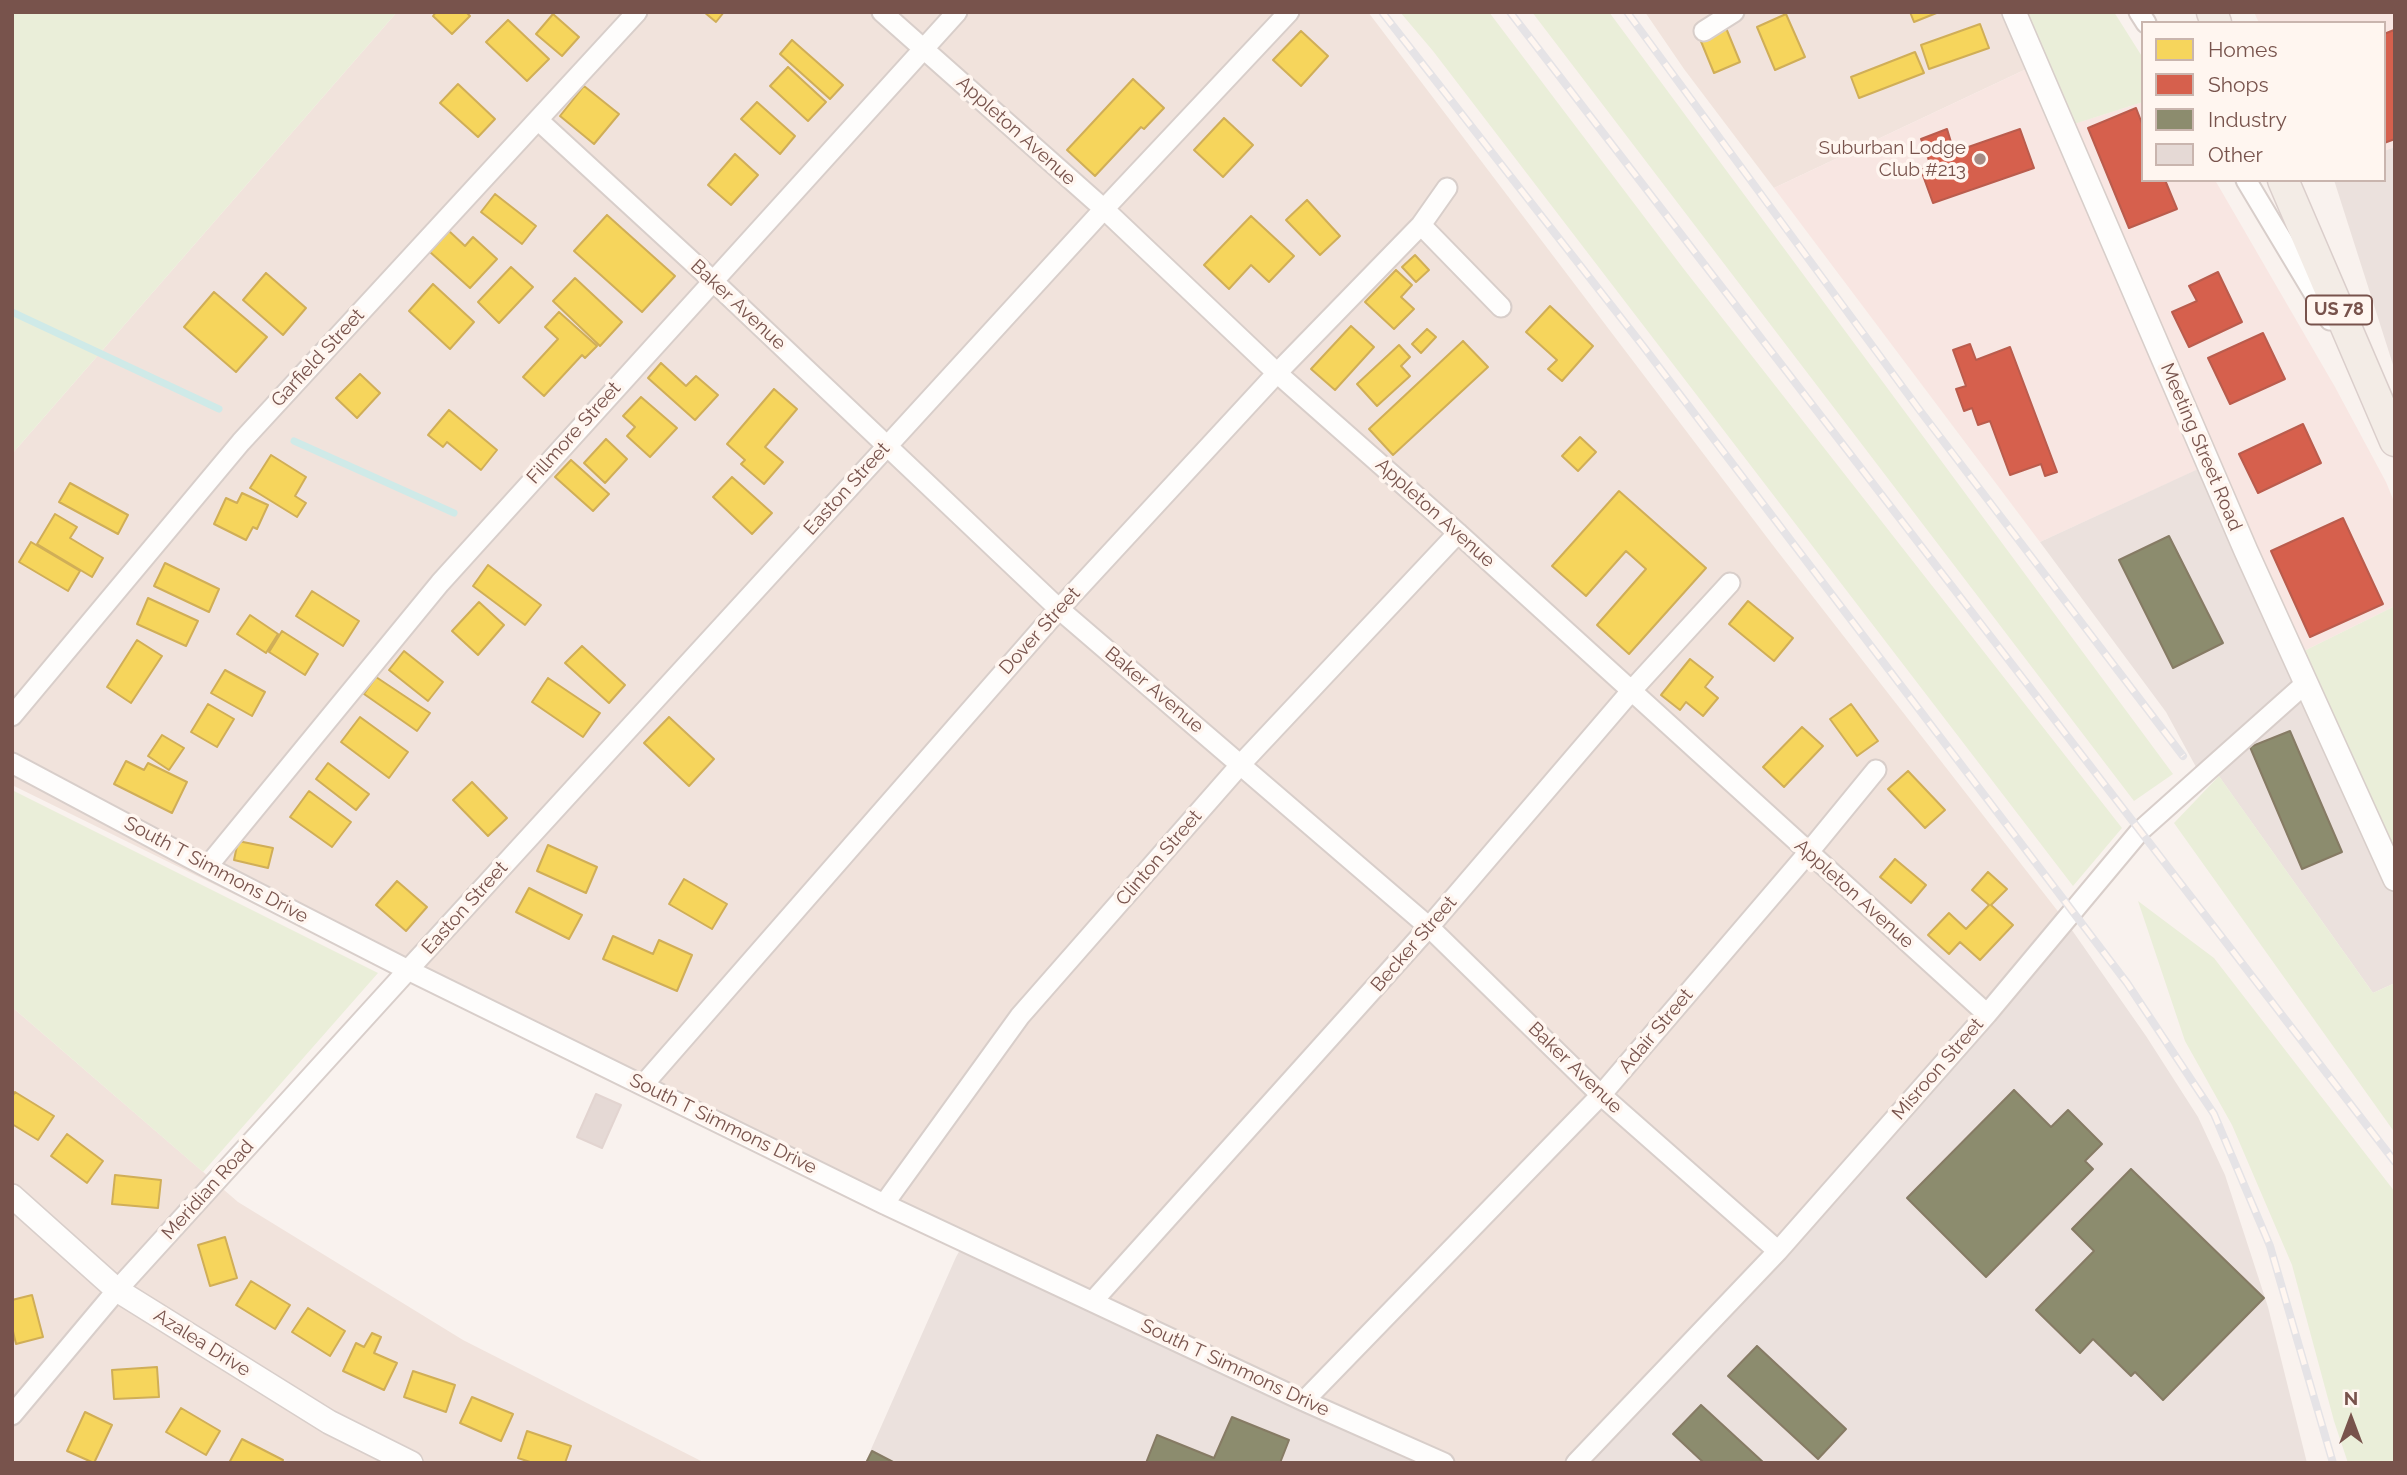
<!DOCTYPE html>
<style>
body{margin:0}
#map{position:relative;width:2407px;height:1475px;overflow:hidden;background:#f9f2ee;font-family:Raleway,sans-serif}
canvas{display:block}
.frame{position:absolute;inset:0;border:14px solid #78534c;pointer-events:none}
.legend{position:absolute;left:2141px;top:21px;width:245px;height:161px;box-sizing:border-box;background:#fff6f0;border:2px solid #c9b5ae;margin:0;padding:9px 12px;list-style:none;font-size:21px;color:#78534c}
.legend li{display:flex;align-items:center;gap:14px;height:35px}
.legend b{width:35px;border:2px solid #c9b5ae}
.north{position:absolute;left:2316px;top:1384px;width:70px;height:70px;-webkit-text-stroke:5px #fff6f0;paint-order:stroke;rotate:0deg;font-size:19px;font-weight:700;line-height:28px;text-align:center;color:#78534c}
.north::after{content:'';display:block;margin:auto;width:24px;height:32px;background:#78534c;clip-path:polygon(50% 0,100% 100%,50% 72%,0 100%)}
</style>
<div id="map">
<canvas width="2407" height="1475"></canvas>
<div class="frame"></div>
<ul class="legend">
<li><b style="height:19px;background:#f6d55c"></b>Homes</li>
<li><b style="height:19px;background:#d6604d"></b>Shops</li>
<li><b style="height:19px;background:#8c8c6e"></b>Industry</li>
<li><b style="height:19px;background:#e5d9d5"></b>Other</li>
</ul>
<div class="north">N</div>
</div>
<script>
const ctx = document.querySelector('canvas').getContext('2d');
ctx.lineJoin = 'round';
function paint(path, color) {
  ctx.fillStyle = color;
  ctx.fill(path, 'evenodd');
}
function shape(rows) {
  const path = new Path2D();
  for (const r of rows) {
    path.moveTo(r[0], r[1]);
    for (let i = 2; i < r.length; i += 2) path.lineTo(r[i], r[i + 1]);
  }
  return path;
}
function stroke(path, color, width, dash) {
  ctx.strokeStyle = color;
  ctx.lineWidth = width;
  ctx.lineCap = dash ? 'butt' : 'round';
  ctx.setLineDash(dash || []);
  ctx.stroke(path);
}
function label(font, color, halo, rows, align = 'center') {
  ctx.font = font + ' Raleway,sans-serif';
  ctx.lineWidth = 7;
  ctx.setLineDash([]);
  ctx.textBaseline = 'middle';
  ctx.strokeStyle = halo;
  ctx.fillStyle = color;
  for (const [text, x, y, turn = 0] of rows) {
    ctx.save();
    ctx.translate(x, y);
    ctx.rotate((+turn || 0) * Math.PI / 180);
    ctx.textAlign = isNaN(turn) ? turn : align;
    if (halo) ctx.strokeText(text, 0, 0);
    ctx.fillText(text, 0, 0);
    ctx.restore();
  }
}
const residential = shape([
 [397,12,1368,12,1775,548,2067,923,1576,1463,1420,1463,372,962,12,785,12,454],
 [1645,12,2014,12,2037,64,1774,188,1684,69],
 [12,1007,238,1202,463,1340,705,1463,12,1463]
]);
const commercial = shape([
 [2254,12,2395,12,2395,147,2384,151,2384,23,2259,23],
 [2037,64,2064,127,2143,102,2143,180,2215,180,2335,387,2386,482,2395,504,2395,606,2294,656,2208,465,2040,542,1774,188]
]);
const industrial = shape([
 [2395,147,2395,371,2334,180,2384,180,2384,151],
 [2209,464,2395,879,2395,983,2373,993,2213,768,2202,778,2166,712,2040,542],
 [2067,923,2146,1036,2198,1117,2225,1175,2268,1307,2307,1463,1576,1463],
 [965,1241,1444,1463,865,1463,956,1257]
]);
const green = shape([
 [12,12,397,12,12,454],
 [1400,12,1489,12,1683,268,2122,828,2073,886,1433,51],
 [1532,12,1609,12,2173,774,2134,801],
 [2022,12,2114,12,2143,58,2143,102,2071,125],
 [2395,606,2395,849,2302,652],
 [2219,776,2373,993,2395,983,2395,1133,2174,823],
 [12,790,378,973,203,1172,12,1007],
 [2138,901,2214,958,2395,1192,2395,1463,2348,1463,2334,1421,2292,1265,2232,1125,2185,1041]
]);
const homes = shape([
 [436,12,466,12,470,16,452,34,433,16,436,12],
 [704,12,724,12,716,22,704,12],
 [1910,12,1939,12,1914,22,1910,12],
 [553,14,579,37,562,56,536,34,553,14],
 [1786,14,1805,57,1775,70,1757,27,1786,14],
 [508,20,549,59,527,81,486,42,508,20],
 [1980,24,1989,48,1929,69,1921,45,1980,24],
 [1726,28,1740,62,1714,73,1700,39,1726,28],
 [1301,31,1328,56,1301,86,1273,60,1301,31],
 [792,40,843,85,830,99,780,54,792,40],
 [1915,52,1924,73,1859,98,1851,77,1915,52],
 [788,67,826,102,808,121,770,86,788,67],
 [1133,79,1164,108,1144,129,1141,127,1095,176,1067,150,1133,79],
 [458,84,495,119,478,137,440,103,458,84],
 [584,86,619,114,594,144,560,116,584,86],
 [757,102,795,136,780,154,741,119,757,102],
 [1224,118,1253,145,1223,177,1194,150,1224,118],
 [735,154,758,175,731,205,708,185,735,154],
 [495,194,536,226,522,244,481,212,495,194],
 [1307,200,1340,236,1320,255,1286,220,1307,200],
 [607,215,675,276,642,312,574,251,607,215],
 [1251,216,1294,256,1269,282,1251,265,1229,289,1204,265,1251,216],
 [449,231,465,246,473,237,497,259,470,288,430,252,449,231],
 [1415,255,1429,270,1416,282,1402,267,1415,255],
 [511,267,533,287,499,323,478,302,511,267],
 [1396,270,1412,285,1401,297,1414,309,1394,329,1365,302,1396,270],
 [266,273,306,308,283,335,243,300,266,273],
 [575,278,622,322,600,346,553,301,575,278],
 [433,284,474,322,450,349,409,311,433,284],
 [214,292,267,337,236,372,184,327,214,292],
 [1550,306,1593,346,1562,381,1548,369,1557,360,1526,332,1550,306],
 [559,312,597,346,585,358,582,355,544,396,523,377,558,339,545,327,559,312],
 [1351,326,1374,347,1335,390,1311,369,1351,326],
 [1427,329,1436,337,1421,353,1412,344,1427,329],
 [1463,341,1488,367,1393,455,1369,429,1463,341],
 [1399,345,1410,357,1401,366,1410,376,1377,406,1357,384,1399,345],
 [661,363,686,386,696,376,718,395,695,420,648,378,661,363],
 [360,374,380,393,357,418,336,398,360,374],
 [774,389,797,409,765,447,783,462,764,484,741,464,745,460,727,444,774,389],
 [641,397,677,428,650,457,627,436,635,427,623,416,641,397],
 [449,410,497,450,481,470,447,442,443,447,428,435,449,410],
 [1580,437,1596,452,1578,471,1562,456,1580,437],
 [606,439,627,459,605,483,584,463,606,439],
 [271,455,306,477,295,496,306,503,297,517,250,488,271,455],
 [571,460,609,494,593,511,555,477,571,460],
 [732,477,772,513,752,534,713,497,732,477],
 [70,483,128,515,118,534,59,502,70,483],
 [1619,491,1706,568,1629,654,1597,625,1646,569,1626,551,1586,596,1552,566,1619,491],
 [242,493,268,505,257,529,253,527,246,540,214,524,226,498,237,503,242,493],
 [55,514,77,527,70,538,103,558,92,577,37,544,55,514],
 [31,542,80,571,68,591,19,562,31,542],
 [165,563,219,589,209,612,154,586,165,563],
 [488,565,541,605,525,625,473,586,488,565],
 [312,591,359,621,343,646,296,616,312,591],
 [148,598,198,621,186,646,137,624,148,598],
 [1748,601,1793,638,1774,661,1729,624,1748,601],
 [479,602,504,625,478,655,452,631,479,602],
 [250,615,278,634,266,653,237,634,250,615],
 [282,631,318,654,305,675,269,652,282,631],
 [137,640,162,656,131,703,107,687,137,640],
 [582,646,625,685,609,703,565,663,582,646],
 [404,651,443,682,428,701,389,670,404,651],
 [1690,659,1713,677,1705,687,1718,698,1703,716,1686,702,1680,710,1661,695,1690,659],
 [225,670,265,692,252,716,211,693,225,670],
 [376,677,430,713,417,731,364,694,376,677],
 [548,678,600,713,583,737,532,702,548,678],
 [208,704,234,719,217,747,191,732,208,704],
 [1851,704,1878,741,1857,756,1830,719,1851,704],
 [360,717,408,752,389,778,341,742,360,717],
 [669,717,714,759,689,786,644,743,669,717],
 [1802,727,1823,746,1784,787,1763,767,1802,727],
 [162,735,184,748,169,770,148,756,162,735],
 [126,761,144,770,148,763,187,782,172,813,114,784,126,761],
 [328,763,369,794,356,810,316,779,328,763],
 [1908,771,1945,810,1925,828,1888,789,1908,771],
 [472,782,507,818,488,836,453,800,472,782],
 [309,791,351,822,332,847,290,817,309,791],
 [238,841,273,848,268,868,234,860,238,841],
 [548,845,597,867,586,893,537,871,548,845],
 [1895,859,1926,885,1911,903,1880,877,1895,859],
 [1988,872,2007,889,1991,905,2013,925,1980,960,1960,942,1949,954,1928,935,1949,913,1966,929,1989,905,1972,890,1988,872],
 [684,879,727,904,712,929,669,904,684,879],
 [397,881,427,907,406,931,376,905,397,881],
 [529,888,582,915,569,939,516,912,529,888],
 [613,936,653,954,659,940,692,955,677,991,603,959,613,936],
 [15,1092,54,1116,38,1140,12,1124,12,1097,15,1092],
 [67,1134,103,1161,87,1183,51,1156,67,1134],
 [115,1175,161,1180,158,1208,112,1204,115,1175],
 [225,1237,237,1278,210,1286,198,1245,225,1237],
 [251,1281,290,1305,275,1329,236,1305,251,1281],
 [32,1295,43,1337,16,1344,12,1327,12,1300,32,1295],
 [308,1308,345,1331,330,1356,292,1332,308,1308],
 [372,1333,381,1337,374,1353,397,1363,384,1390,343,1371,356,1343,364,1347,372,1333],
 [157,1367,159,1397,114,1399,112,1370,157,1367],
 [413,1371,455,1385,446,1412,404,1397,413,1371],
 [472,1397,513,1414,501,1441,460,1423,472,1397],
 [181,1408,220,1431,206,1455,166,1432,181,1408],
 [85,1412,112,1425,94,1463,67,1451,85,1412],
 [527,1431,571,1446,565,1463,533,1463,518,1458,527,1431],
 [242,1439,283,1460,282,1463,229,1463,242,1439]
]);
const shops = shape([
 [2394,30,2395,139,2384,143,2384,34,2394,30],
 [2136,108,2143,126,2143,180,2165,180,2177,209,2129,228,2088,128,2136,108],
 [1947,129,1954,152,2020,129,2034,168,1933,203,1921,170,1931,166,1921,139,1947,129],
 [2218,272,2242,322,2189,347,2172,312,2197,301,2189,286,2218,272],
 [2263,333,2285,379,2230,404,2208,358,2263,333],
 [1970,344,1976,360,2010,347,2057,472,2045,476,2041,464,2010,475,1990,421,1978,425,1972,408,1964,411,1956,389,1966,386,1953,350,1970,344],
 [2303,424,2321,463,2258,493,2239,454,2303,424],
 [2343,518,2383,604,2310,637,2271,551,2343,518]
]);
const industry = shape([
 [2169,536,2223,643,2173,668,2119,560,2169,536],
 [2290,731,2342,852,2302,869,2250,747,2290,731],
 [2014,1090,2051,1127,2068,1110,2102,1144,2085,1161,2093,1169,1986,1277,1907,1198,2014,1090],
 [2131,1169,2264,1298,2163,1400,2135,1372,2131,1376,2093,1339,2080,1353,2036,1310,2094,1251,2072,1229,2131,1169],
 [1757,1346,1846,1429,1818,1459,1728,1376,1757,1346],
 [1701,1405,1764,1463,1704,1463,1673,1434,1701,1405],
 [1232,1417,1289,1440,1280,1463,1146,1463,1157,1435,1214,1458,1232,1417],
 [872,1451,895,1463,866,1463,872,1451]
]);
const stream = shape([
 [12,312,219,409],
 [294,441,454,513]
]);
const building = shape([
 [596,1094,621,1105,602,1148,577,1137,596,1094]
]);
const minor = shape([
 [882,12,1104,209,1277,373,1458,533,1987,1014],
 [2139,12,2146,23],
 [1704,31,1734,12],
 [538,120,712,280,1059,609,1429,927,1601,1095,1778,1251],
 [2246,180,2330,320],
 [1421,225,1501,307],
 [12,716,241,442,637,12],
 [12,763,207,867,408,970,884,1204,1304,1401,1444,1463],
 [207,867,440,583,957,12],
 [643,1085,1059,609,1277,373,1421,225,1447,188],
 [884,1204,1020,1016,1241,764,1458,533],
 [1093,1301,1429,927,1632,690,1730,583],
 [1304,1401,1601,1095,1808,853,1876,770],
 [12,1415,117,1290,408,970,1104,209,1289,12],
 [1576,1463,1778,1251,1987,1014,2140,831,2306,683]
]);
const tertiary = shape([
 [2014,12,2246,551,2395,879],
 [12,1196,117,1290,329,1422,411,1463]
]);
const primary = shape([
 [2212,12,2216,23],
 [2283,180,2395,441]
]);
const rail = shape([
 [1382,12,1643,346,2127,983,2214,1114,2270,1246,2333,1463],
 [1510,12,2395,1162],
 [1627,12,1918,408,2183,756]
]);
const markers = [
 [1980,159,7,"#a58b85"]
];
const shields = [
 [2339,310,66]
];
const shieldNames = [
 ["US 78",2339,310]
];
const streetNames = [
 ["Appleton Avenue",1016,131,42],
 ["Baker Avenue",738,305,43],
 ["Garfield Street",318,358,-47],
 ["Fillmore Street",574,433,-48],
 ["Meeting Street Road",2201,447,67],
 ["Easton Street",847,489,-48],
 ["Appleton Avenue",1435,513,42],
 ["Dover Street",1040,631,-48],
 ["Baker Avenue",1154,690,40],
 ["Clinton Street",1159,858,-49],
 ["South T Simmons Drive",216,870,28],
 ["Appleton Avenue",1854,894,42],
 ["Easton Street",465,908,-48],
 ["Becker Street",1414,944,-49],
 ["Adair Street",1656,1031,-50],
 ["Baker Avenue",1575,1068,44],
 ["Misroon Street",1938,1069,-49],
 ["South T Simmons Drive",723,1124,26],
 ["Meridian Road",208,1190,-48],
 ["Azalea Drive",202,1343,32],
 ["South T Simmons Drive",1235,1368,25]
];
const poiNames = [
 ["Suburban Lodge",1966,148],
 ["Club #213",1966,170]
];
paint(residential, '#f1e3dc');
paint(commercial, '#f8e6e2');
paint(industrial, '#ebe1dd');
paint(green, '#eaeed9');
paint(homes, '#f6d55c');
stroke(homes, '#d0ae57', 2);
paint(shops, '#d6604d');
stroke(shops, '#ba5c4d', 2);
paint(industry, '#8c8c6e');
stroke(industry, '#867b64', 2);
stroke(stream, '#cfeae8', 7);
paint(building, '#e5d9d5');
stroke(building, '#e2d4d0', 2);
stroke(minor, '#d8ceca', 23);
stroke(tertiary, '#d8ceca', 26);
stroke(primary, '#dacecb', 33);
stroke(minor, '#fefdfc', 19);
stroke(tertiary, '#fefdfc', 23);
stroke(primary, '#f3ece6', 30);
stroke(rail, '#e5e3e6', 8);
stroke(rail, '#fff6f0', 5, [16]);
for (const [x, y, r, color] of markers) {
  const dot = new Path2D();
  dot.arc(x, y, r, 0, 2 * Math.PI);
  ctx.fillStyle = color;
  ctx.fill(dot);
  stroke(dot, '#fff6f0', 2.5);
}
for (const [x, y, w] of shields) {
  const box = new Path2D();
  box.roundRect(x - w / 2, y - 14.5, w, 29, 5);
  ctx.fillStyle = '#fff6f0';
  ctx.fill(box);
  stroke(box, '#78534c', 2);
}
label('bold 18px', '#78534c', null, shieldNames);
label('19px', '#78534c', '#fff6f0', streetNames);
label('19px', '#78534c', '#fff6f0', poiNames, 'right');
</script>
